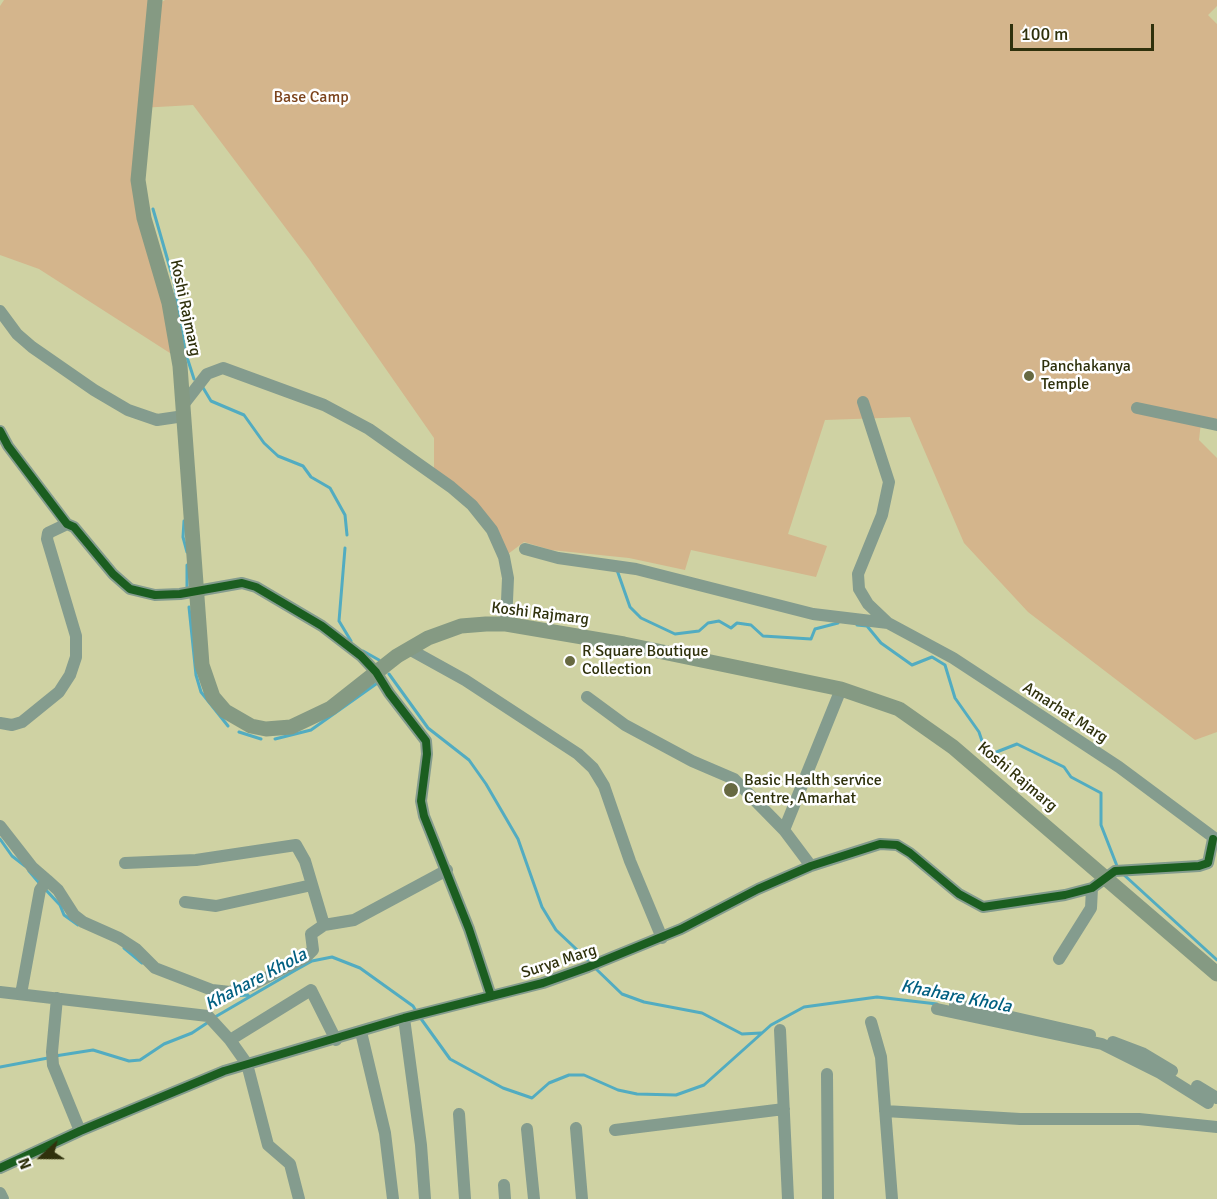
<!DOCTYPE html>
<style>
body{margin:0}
#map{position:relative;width:1217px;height:1199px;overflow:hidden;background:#cfd2a3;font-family:Signika,sans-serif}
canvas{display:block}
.north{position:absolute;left:12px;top:1127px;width:60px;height:60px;-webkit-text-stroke:4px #fff;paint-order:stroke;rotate:249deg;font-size:16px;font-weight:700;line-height:24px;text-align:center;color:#2f310c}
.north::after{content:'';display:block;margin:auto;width:21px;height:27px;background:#2f310c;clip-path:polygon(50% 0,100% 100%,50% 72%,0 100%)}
.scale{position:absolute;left:1010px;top:24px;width:144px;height:27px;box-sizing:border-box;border:3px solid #2f310c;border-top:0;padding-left:8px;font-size:18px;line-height:21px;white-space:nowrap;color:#2f310c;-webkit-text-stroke:4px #fff;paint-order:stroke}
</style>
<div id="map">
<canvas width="1217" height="1199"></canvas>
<div class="north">N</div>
<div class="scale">100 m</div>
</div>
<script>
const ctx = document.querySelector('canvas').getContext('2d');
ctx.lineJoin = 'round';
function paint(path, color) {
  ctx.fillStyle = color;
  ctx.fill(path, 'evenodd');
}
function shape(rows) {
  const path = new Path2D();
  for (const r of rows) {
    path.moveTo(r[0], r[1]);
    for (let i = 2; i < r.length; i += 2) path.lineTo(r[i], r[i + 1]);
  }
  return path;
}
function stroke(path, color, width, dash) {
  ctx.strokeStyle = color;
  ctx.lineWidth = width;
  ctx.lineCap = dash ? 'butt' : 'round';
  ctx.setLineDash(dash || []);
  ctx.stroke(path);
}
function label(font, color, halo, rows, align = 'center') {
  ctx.font = font + ' Signika,sans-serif';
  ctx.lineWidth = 5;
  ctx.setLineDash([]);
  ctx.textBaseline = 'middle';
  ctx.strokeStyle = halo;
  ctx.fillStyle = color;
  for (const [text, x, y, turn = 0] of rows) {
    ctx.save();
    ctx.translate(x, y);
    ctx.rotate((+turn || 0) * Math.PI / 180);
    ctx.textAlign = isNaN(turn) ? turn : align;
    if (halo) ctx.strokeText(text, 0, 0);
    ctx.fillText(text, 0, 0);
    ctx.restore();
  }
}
const green = shape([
 [4,0,153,0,155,6,165,0,1217,0,1217,6,1208,15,1217,24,1217,425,1201,422,1199,440,1217,458,1217,732,1195,740,1028,612,964,543,910,417,825,420,788,534,827,546,816,577,691,550,685,570,629,558,551,550,524,542,504,557,492,530,434,473,434,438,309,259,193,105,140,108,133,161,173,355,39,269,0,255,0,6]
]);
const stream = shape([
 [153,209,174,282,185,351,194,379],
 [202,386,211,401,244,415,264,443,278,456,303,466,311,477,330,488,345,515,347,535],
 [184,521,183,537,187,552],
 [345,548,339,621,351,641],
 [617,570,630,607,641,618,675,634,699,631,708,623,719,621,731,628,737,623,751,625,763,636,811,639,815,629,838,623],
 [187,587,187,565],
 [189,607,196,675,201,692,228,726],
 [857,625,867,626,881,643,912,665,932,657,945,665,955,698,979,732,985,750,994,753,1017,744,1064,767,1071,777,1101,793,1101,825,1117,866],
 [363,651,379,660],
 [389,674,428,728,469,760,486,784,518,839,542,907,556,930,590,962],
 [239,732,261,739],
 [275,739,311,730,376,684],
 [0,839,12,856,25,866],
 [29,871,40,884],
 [1123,874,1217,960],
 [45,889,60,905,64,915,78,925],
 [124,948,142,963],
 [594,967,622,994,644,1002,702,1013,742,1034,761,1033],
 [234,996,248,995],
 [419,1016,450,1059,503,1088,532,1098,549,1083,569,1075,584,1075,618,1090,637,1094,676,1095,704,1085,771,1025,804,1007,877,997,937,1004],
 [215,1017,294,971,312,961,332,957,360,968,413,1006,416,1011],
 [55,1056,93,1050,129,1061,140,1060,164,1044,192,1033,210,1021],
 [0,1067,48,1058]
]);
const minor = shape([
 [0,311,17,334,32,347,94,390,128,410,157,420,184,416],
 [863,402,889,482,882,515,858,574,859,589,868,604,888,623,953,658,1119,767,1217,840],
 [183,405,207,374,223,368,324,405,369,429,451,487,472,505,492,530,504,557,508,578,506,624],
 [1137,408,1217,425],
 [0,431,8,446,67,524,74,527,113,574,130,589,155,595,180,594,242,583,256,587,322,626,361,656,376,672,389,693,426,741,427,754,421,801,424,816,469,929,491,996],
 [525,549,558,558,636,569,813,614,888,623],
 [409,649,465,680,578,754,593,768,604,786,630,861,662,938],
 [587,697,625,725,692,761,734,779,784,830,811,866],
 [0,723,12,725,22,722,59,692,70,675,76,657,76,636,47,539,48,533,67,524],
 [0,826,32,867,47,880,40,890,21,994],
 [784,830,841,689],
 [125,863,196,860,296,845,305,861,324,925,354,920,447,870],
 [47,880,58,890,74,915,83,922,119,938,136,949,155,968,212,990,230,992,252,985,306,957,313,950,311,934,324,925],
 [185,902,216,906,312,885],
 [1059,959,1091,908,1092,888],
 [0,992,208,1016,230,1040,247,1064,268,1145,290,1164,299,1199],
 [57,998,52,1052,53,1065,80,1131],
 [955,1004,1090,1035],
 [937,1009,1102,1044,1160,1073,1208,1103],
 [404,1018,421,1145,425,1199],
 [871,1022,881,1057,892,1199],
 [780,1030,788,1199],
 [361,1032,385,1133,393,1199],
 [230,1040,311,990,336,1040],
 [1113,1042,1142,1053,1172,1071],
 [827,1074,828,1199],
 [1197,1086,1217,1098],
 [885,1111,1020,1119,1139,1119,1217,1127],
 [459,1114,465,1199],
 [576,1128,582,1199],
 [527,1129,534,1199],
 [615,1130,784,1109],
 [0,1168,80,1131,224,1071,404,1018,543,983,588,967,681,929,758,889,811,866,880,844,897,845,910,853,959,894,983,907,1065,895,1092,888,1115,871,1199,866,1208,863,1213,839],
 [504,1185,505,1199],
 [0,1193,3,1199]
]);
const major = shape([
 [155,0,138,180,144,218,169,303,180,366,202,665,213,697,225,711,251,726,266,729,291,727,331,708,397,656,428,638,461,626,486,624,506,624,624,644,841,689,899,709,953,747,1217,974]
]);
const cycleway = shape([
 [0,431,8,446,67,524,74,527,113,574,130,589,155,595,180,594,242,583,256,587,322,626,361,656,376,672,389,693,426,741,427,754,421,801,424,816,469,929,491,996],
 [0,1168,80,1131,224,1071,404,1018,543,983,588,967,681,929,758,889,811,866,880,844,897,845,910,853,959,894,983,907,1065,895,1092,888,1115,871,1199,866,1208,863,1213,839]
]);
const markers = [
 [1029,376,6,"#676941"],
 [570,661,6,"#676941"],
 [731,790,8,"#676941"]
];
const parkNames = [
 ["Base Camp",311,98]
];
const streetNames = [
 ["Koshi Rajmarg",185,308,78],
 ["Koshi Rajmarg",540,614,7],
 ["Amarhat Marg",1065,713,33],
 ["Koshi Rajmarg",1017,777,40],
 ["Surya Marg",559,962,-18]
];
const poiNames = [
 ["Panchakanya",1041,367],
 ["Temple",1041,385],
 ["R Square Boutique",582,652],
 ["Collection",582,670],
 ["Basic Health service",744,781],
 ["Centre, Amarhat",744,799]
];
const waterNames = [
 ["Khahare Khola",256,980,-28],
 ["Khahare Khola",956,997,11]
];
paint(green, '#d4b58c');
stroke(stream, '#52acc1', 3);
stroke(minor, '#849c8e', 12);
stroke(major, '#859a83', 15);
stroke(cycleway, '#1b5e20', 8);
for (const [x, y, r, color] of markers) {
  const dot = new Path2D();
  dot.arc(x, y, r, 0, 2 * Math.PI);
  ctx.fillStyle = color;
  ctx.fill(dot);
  stroke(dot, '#fff', 2);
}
label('16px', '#7c441d', '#fff', parkNames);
label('16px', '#2f310c', '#fff', streetNames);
label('16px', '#2f310c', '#fff', poiNames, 'left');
label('italic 18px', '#005f81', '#fff', waterNames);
</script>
